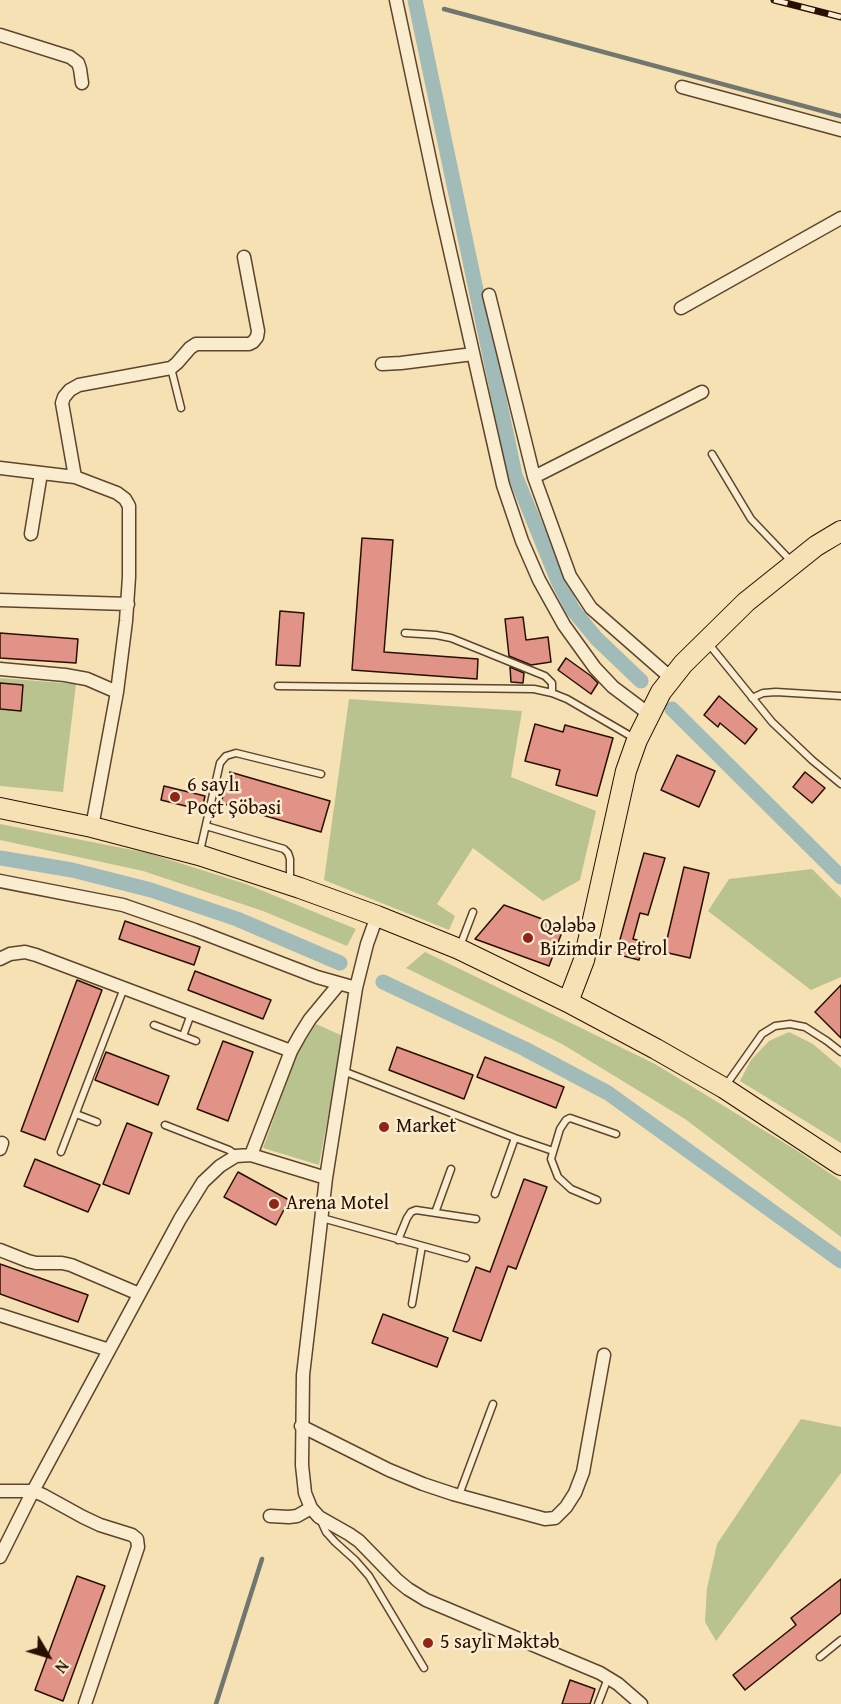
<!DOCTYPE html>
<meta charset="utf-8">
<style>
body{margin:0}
#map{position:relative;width:841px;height:1704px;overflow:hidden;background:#f6e1b5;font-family:"Gentium Book Plus",serif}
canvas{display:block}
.north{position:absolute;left:18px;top:1626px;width:60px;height:60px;-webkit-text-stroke:4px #f9eccf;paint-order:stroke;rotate:128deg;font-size:16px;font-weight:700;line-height:24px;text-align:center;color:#290f00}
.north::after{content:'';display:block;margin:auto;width:21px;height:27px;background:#290f00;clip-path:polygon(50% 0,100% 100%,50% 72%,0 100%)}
</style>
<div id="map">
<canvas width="841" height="1704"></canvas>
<div class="north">N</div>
</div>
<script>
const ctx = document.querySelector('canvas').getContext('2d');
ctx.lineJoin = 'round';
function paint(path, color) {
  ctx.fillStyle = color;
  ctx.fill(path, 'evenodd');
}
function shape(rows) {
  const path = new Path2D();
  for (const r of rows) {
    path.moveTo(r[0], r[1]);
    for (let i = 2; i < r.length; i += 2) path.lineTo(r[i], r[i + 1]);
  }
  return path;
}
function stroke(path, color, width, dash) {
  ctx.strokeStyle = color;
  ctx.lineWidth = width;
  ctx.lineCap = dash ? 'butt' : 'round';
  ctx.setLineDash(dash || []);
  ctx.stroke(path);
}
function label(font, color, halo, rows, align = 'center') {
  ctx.font = font + ' "Gentium Book Plus",serif';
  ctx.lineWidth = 5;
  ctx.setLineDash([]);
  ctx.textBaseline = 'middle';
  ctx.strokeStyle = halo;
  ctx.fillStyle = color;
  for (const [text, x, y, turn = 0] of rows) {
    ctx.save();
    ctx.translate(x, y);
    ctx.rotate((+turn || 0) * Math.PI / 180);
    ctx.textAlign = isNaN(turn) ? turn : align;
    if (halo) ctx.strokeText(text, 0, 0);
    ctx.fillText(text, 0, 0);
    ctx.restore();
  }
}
const green = shape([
 [0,678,76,684,63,792,0,786],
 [349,699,522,711,511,777,596,811,580,880,543,901,473,848,437,904,455,916,449,930,324,880],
 [0,824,148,853,246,884,356,929,347,946,263,911,143,871,0,840],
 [812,869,841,898,841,977,811,990,708,911,729,879],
 [425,952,655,1064,796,1150,841,1181,841,1237,685,1119,562,1044,406,968],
 [316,1024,343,1036,319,1165,263,1148,297,1054],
 [789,1032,813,1044,841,1068,841,1143,740,1081,751,1060,769,1041],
 [801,1419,841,1427,841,1473,716,1641,705,1622,707,1588,717,1544]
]);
const stream = shape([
 [444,9,841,116],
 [216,1704,262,1559]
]);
const canal = shape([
 [415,0,515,475,558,581,573,610,596,638,641,681],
 [672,709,841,877],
 [0,858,72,870,151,890,237,919,340,963],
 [383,982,525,1049,608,1093,841,1261]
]);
const building = shape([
 [362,538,393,540,384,652,478,659,477,679,352,670,362,538],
 [280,611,304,613,300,666,276,665,280,611],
 [523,617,526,640,548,637,551,662,531,665,509,656,505,619,523,617],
 [0,633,78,639,76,663,0,658,0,633],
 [566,658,591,676,598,683,591,694,558,670,566,658],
 [510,667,524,673,523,683,511,682,510,667],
 [0,683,23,685,21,711,0,709,0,683],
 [719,696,757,729,745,744,720,723,718,727,704,715,719,696],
 [535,724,563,732,565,725,613,738,597,796,556,785,560,770,525,761,535,724],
 [677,755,715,771,699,807,661,790,677,755],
 [230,772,330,801,321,832,221,803,230,772],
 [805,772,825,788,812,803,793,787,805,772],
 [164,786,205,796,202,810,161,800,164,786],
 [644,853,665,858,648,915,640,913,633,939,644,942,639,960,616,954,644,853],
 [684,867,709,873,690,958,664,952,684,867],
 [504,905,564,927,549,966,475,939,504,905],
 [125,921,200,947,194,965,119,939,125,921],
 [195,971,271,1000,263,1019,188,990,195,971],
 [77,980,102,990,45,1140,21,1131,77,980],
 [841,985,841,1038,815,1012,841,985],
 [223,1041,253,1052,228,1121,197,1109,223,1041],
 [397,1047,473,1075,464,1099,389,1070,397,1047],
 [106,1052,169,1076,158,1105,95,1080,106,1052],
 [485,1057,564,1087,556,1108,477,1077,485,1057],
 [127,1123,152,1133,129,1194,103,1184,127,1123],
 [35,1159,100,1185,88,1212,24,1186,35,1159],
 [238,1172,289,1200,276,1225,224,1197,238,1172],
 [524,1179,547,1187,516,1269,508,1266,481,1341,453,1331,476,1267,490,1272,524,1179],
 [0,1264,88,1295,78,1322,0,1294,0,1264],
 [383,1314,448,1338,437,1367,372,1343,383,1314],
 [77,1576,105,1586,63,1701,35,1690,77,1576],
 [841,1579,841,1613,745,1690,733,1675,796,1625,791,1618,841,1579],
 [570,1680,595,1689,590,1704,562,1704,570,1680]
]);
const lane = shape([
 [171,368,181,408],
 [712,454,751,519,791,561],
 [405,633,436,635,451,638,545,676,552,683,552,693],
 [708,643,772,722,812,760,841,784],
 [278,686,534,689,552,693,567,699,634,738],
 [752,698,763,693,776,692,841,696],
 [206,826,284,849,288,853,290,859,290,881],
 [200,851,220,763,226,756,236,753,321,774],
 [460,946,473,912],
 [154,1025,196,1041],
 [183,1036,191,1014],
 [343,1071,515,1138,553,1151],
 [726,1085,762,1034,775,1026,790,1024,805,1027,827,1041,841,1052],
 [76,1114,97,1122],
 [165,1125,229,1150,236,1155],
 [61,1152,124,988],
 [495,1194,515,1138],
 [597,1200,571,1189,558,1177,551,1159,560,1129,566,1120,570,1118,616,1134],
 [435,1213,451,1169],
 [322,1218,466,1258],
 [398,1240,407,1218,411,1212,416,1210,476,1219],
 [412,1304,422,1246],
 [459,1495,493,1404],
 [321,1521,326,1532,335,1542,355,1560,369,1576,424,1668],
 [820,1657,841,1640],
 [598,1704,608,1678]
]);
const street = shape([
 [396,0,438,198,503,485,522,541,539,580,564,625,595,668,613,687,649,714],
 [0,35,70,57,78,63,80,69,82,83],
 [682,87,841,130],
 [489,295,534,477,570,576,591,608,671,678],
 [681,308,841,218],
 [382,364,401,363,473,354],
 [0,468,75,477,117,493,125,499,129,506,129,577,126,621,117,692],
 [75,477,62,403,64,397,70,390,79,385,171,368,177,363,190,348,196,344,249,344,253,342,257,337,258,331,244,257],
 [534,477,702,392],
 [31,534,41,473],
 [0,600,128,604],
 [0,669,65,675,87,679,117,692,92,827],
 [0,881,123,905,195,930,317,977,356,988],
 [377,916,367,944,356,988,326,1178,303,1375,302,1465,305,1493,311,1508,319,1517,349,1534,359,1541,397,1580,408,1589,426,1600,600,1673,618,1684,641,1704],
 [0,959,10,954,25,952,36,955,291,1051],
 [0,1149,2,1143],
 [251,1155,291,1051,300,1035,310,1019,339,984],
 [0,1250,28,1261,36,1263,62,1263,71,1265,139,1294],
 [0,1315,109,1350],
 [301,1426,389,1470,423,1484,453,1494,545,1519,555,1518,566,1507,575,1493,583,1472,604,1355],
 [0,1491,33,1491,43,1495,83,1517,100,1525,132,1535,137,1539,138,1547,85,1704],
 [270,1516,289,1517,297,1516,311,1508],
 [0,1557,33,1491,180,1219,203,1182,220,1166,236,1156,251,1155,326,1178]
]);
const primary = shape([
 [0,808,92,827,199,855,300,888,377,916,459,949,568,1002,656,1049,724,1088,841,1165],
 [568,1002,584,960,626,771,637,740,661,692,683,664,746,602,816,546,841,531]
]);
const rail = shape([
 [774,0,841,17]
]);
const markers = [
 [175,797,6,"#8f2418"],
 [528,938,6,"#8f2418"],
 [384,1127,6,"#8f2418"],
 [274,1204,6,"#8f2418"],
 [428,1643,6,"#8f2418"]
];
const poiNames = [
 ["6 saylı",187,786],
 ["Poçt Şöbəsi",187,809],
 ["Qələbə",540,927],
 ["Bizimdir Petrol",540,950],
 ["Market",396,1127],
 ["Arena Motel",286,1204],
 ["5 saylı Məktəb",440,1643]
];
paint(green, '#b9c390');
stroke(stream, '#71766f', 4.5);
stroke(canal, '#a1bbb9', 15);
paint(building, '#e09386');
stroke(building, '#290f00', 1.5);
stroke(lane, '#5c442d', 9);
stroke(street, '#5c442d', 15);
stroke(primary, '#290f00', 22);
stroke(lane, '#f9eccf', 6);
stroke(street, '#f9eccf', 12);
stroke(primary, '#f6e1b5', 20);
stroke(rail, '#290f00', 7);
stroke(rail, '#f9eccf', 4.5, [14]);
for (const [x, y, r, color] of markers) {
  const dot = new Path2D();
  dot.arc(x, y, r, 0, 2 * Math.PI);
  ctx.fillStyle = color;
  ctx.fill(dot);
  stroke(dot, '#f9eccf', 2);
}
label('20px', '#290f00', '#f9eccf', poiNames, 'left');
</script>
